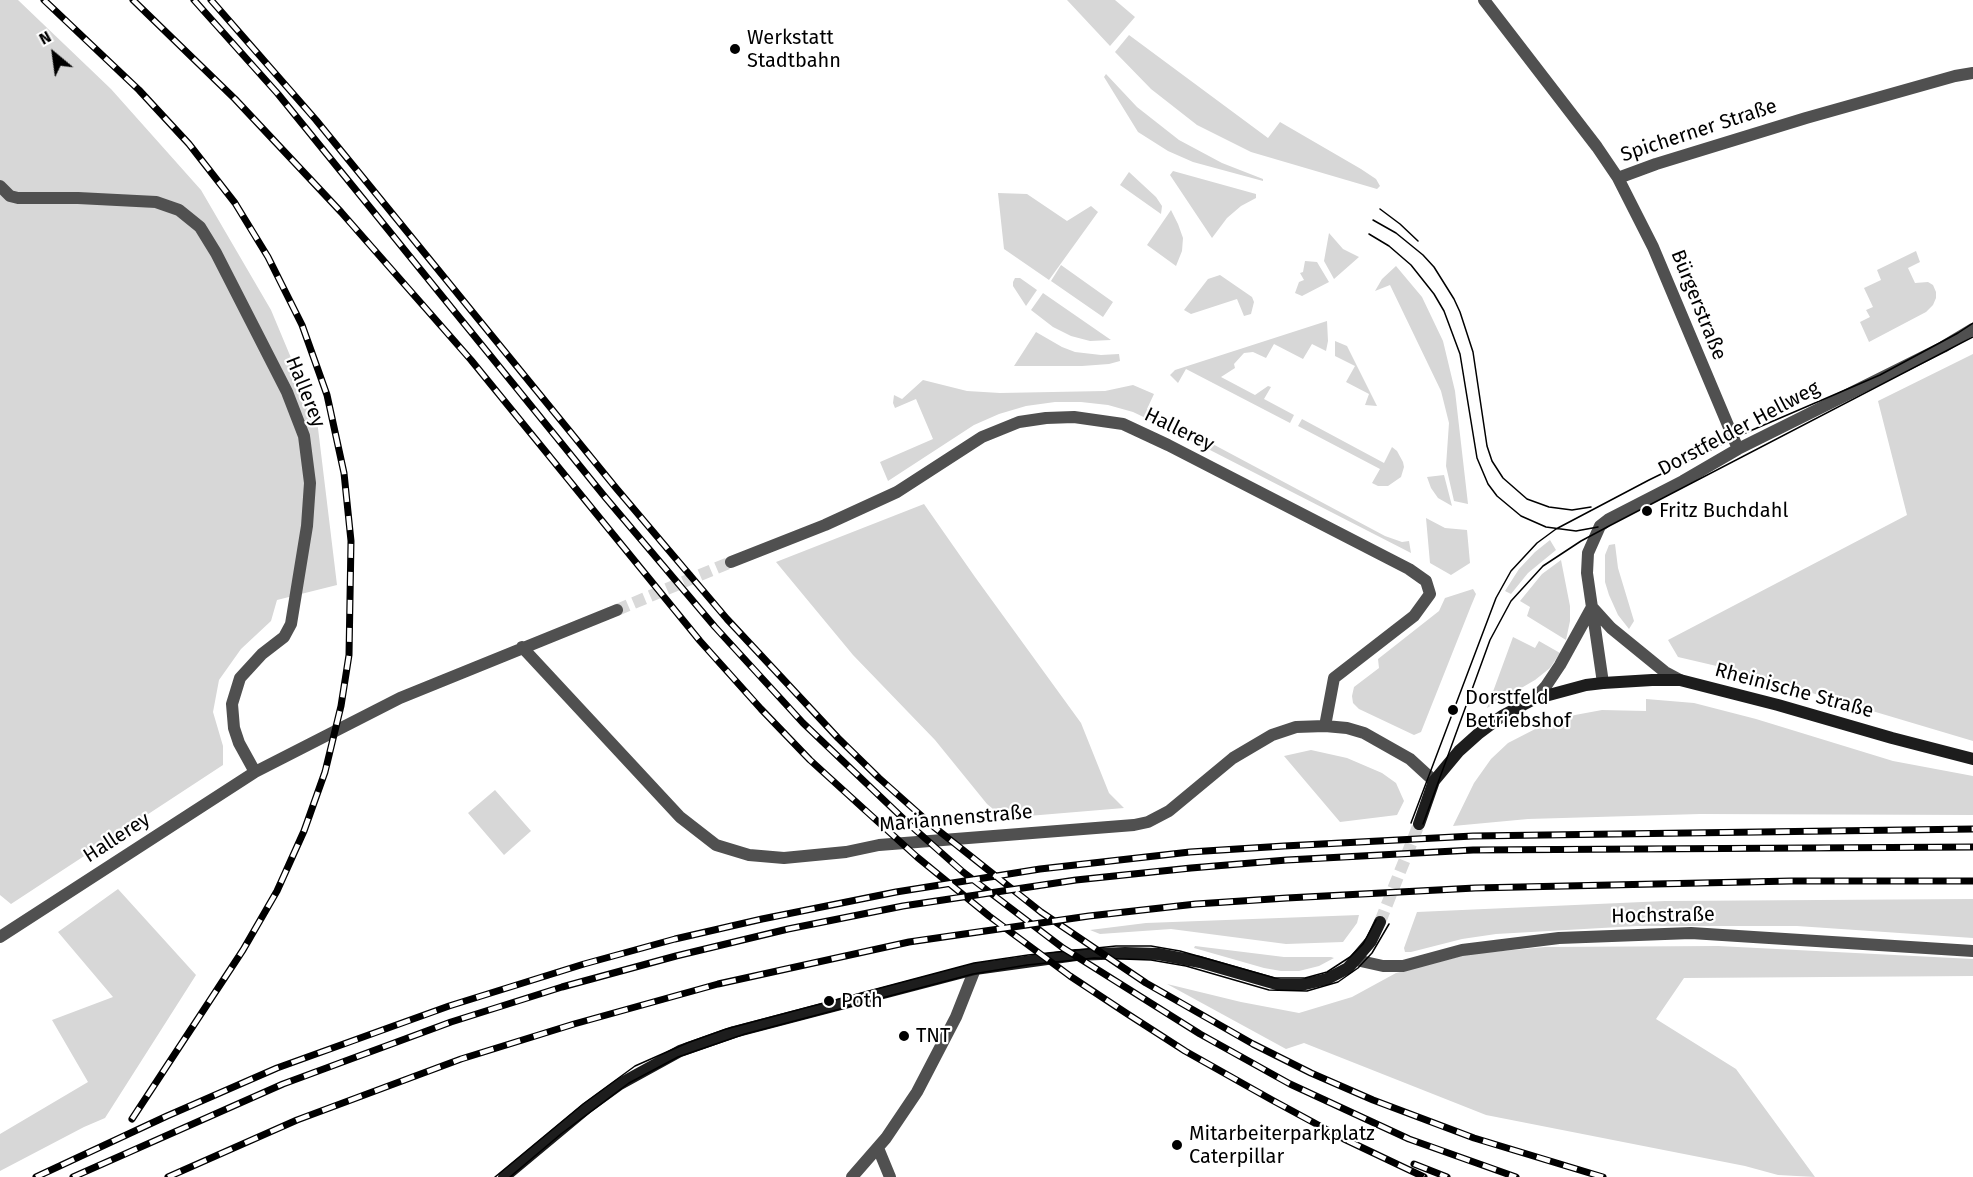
<!DOCTYPE html>
<meta charset="utf-8">
<style>
body{margin:0}
#map{position:relative;width:1973px;height:1177px;overflow:hidden;background:#fff;font-family:"Fira Sans",sans-serif}
canvas{display:block}
.north{position:absolute;left:24px;top:24px;width:60px;height:60px;-webkit-text-stroke:4px #fff;paint-order:stroke;rotate:331deg;font-size:16px;font-weight:700;line-height:24px;text-align:center;color:#000}
.north::after{content:'';display:block;margin:auto;width:21px;height:27px;background:#000;clip-path:polygon(50% 0,100% 100%,50% 72%,0 100%)}
</style>
<div id="map">
<canvas width="1973" height="1177"></canvas>
<div class="north">N</div>
</div>
<script>
const ctx = document.querySelector('canvas').getContext('2d');
ctx.lineJoin = 'round';
function paint(path, color) {
  ctx.fillStyle = color;
  ctx.fill(path, 'evenodd');
}
function shape(rows) {
  const path = new Path2D();
  for (const r of rows) {
    path.moveTo(r[0], r[1]);
    for (let i = 2; i < r.length; i += 2) path.lineTo(r[i], r[i + 1]);
  }
  return path;
}
function stroke(path, color, width, dash) {
  ctx.strokeStyle = color;
  ctx.lineWidth = width;
  ctx.lineCap = dash ? 'butt' : 'round';
  ctx.setLineDash(dash || []);
  ctx.stroke(path);
}
function label(font, color, halo, rows, align = 'center') {
  ctx.font = font + ' "Fira Sans",sans-serif';
  ctx.lineWidth = 4.5;
  ctx.setLineDash([]);
  ctx.textBaseline = 'middle';
  ctx.strokeStyle = halo;
  ctx.fillStyle = color;
  for (const [text, x, y, turn = 0] of rows) {
    ctx.save();
    ctx.translate(x, y);
    ctx.rotate((+turn || 0) * Math.PI / 180);
    ctx.textAlign = isNaN(turn) ? turn : align;
    if (halo) ctx.strokeText(text, 0, 0);
    ctx.fillText(text, 0, 0);
    ctx.restore();
  }
}
const green = shape([
 [0,0,18,0,111,89,201,190,271,310,317,420,337,585,277,600,271,621,241,649,219,680,213,712,223,746,223,765,11,904,0,895],
 [1067,0,1115,0,1135,17,1110,46],
 [1129,35,1268,138,1280,122,1361,169,1376,179,1380,186,1377,189,1251,152,1197,125,1151,89,1115,52],
 [1106,74,1137,107,1179,140,1222,163,1263,179,1263,181,1193,162,1168,151,1138,132,1104,77],
 [1173,171,1256,194,1256,198,1241,206,1227,218,1212,238,1170,175],
 [1129,172,1156,197,1162,206,1161,214,1120,185],
 [998,193,1027,194,1067,221,1091,206,1098,212,1049,280,1004,249],
 [1171,210,1178,224,1183,238,1182,251,1176,266,1147,245],
 [1329,233,1343,249,1359,257,1334,279,1324,261],
 [1916,251,1920,262,1908,268,1915,283,1928,282,1933,285,1936,292,1936,298,1933,305,1926,312,1869,342,1860,322,1870,317,1866,310,1873,307,1864,288,1881,280,1877,270],
 [1305,261,1317,262,1329,282,1302,296,1295,293,1299,282,1304,280,1300,273,1303,272],
 [1061,265,1113,302,1103,317,1051,281],
 [1396,266,1422,297,1443,341,1455,391,1468,504,1454,501,1446,466,1449,423,1441,391,1390,285,1375,291,1382,279],
 [1220,275,1252,297,1254,302,1251,314,1244,316,1237,299,1191,314,1184,310,1208,279],
 [1015,278,1020,278,1037,290,1026,306,1013,286,1013,282],
 [1043,293,1111,340,1090,341,1071,336,1053,327,1031,310],
 [1327,321,1328,341,1326,351,1312,344,1303,359,1274,344,1266,358,1253,352,1244,353,1234,364,1235,368,1221,377,1255,395,1268,386,1271,387,1264,399,1294,415,1290,423,1186,369,1178,383,1170,375,1175,370],
 [1036,332,1062,347,1075,352,1101,355,1119,354,1120,361,1109,364,1082,366,1014,366],
 [1335,341,1347,346,1377,406,1365,405,1369,394,1346,382,1355,366,1335,356],
 [1973,354,1973,741,1738,671,1678,657,1668,640,1907,515,1878,401],
 [923,380,967,391,1000,393,1105,391,1133,385,1154,394,1147,409,1385,536,1402,542,1409,541,1411,553,1169,429,1133,412,1108,405,1081,402,1055,402,1026,406,999,414,974,425,888,481,880,462,933,439,916,399,895,408,893,403,894,395,902,399],
 [1302,419,1384,463,1392,447,1397,451,1403,462,1404,467,1401,477,1388,486,1378,486,1372,483,1380,469,1298,426],
 [1444,475,1452,506,1438,498,1431,488,1427,477],
 [924,504,975,577,1081,723,1109,793,1124,808,1004,818,987,804,935,740,853,655,776,562],
 [1426,518,1445,528,1467,530,1470,563,1451,575,1430,563],
 [1550,540,1556,550,1528,573,1511,594,1505,591,1519,569,1535,552],
 [1615,544,1618,568,1634,621,1629,629,1618,615,1609,595,1605,582,1605,555,1609,545],
 [1561,560,1570,606,1570,621,1566,640,1527,616,1530,607,1520,601,1542,574],
 [1473,589,1476,594,1471,606,1421,732,1414,735,1359,709,1353,703,1352,696,1354,687,1379,668,1378,659,1439,611,1445,598],
 [1513,637,1535,648,1539,641,1560,653,1550,668,1535,680,1487,708],
 [1646,699,1694,703,1756,719,1893,761,1973,776,1973,815,1700,814,1528,819,1453,826,1474,783,1491,759,1508,743,1543,725,1575,715,1602,710,1646,711],
 [1311,750,1347,758,1382,773,1396,783,1404,801,1397,815,1340,822,1284,756],
 [495,790,531,831,504,855,468,813],
 [118,889,196,975,105,1118,84,1127,0,1171,0,1134,88,1082,52,1020,113,997,58,932],
 [1973,899,1973,938,1797,926,1637,926,1496,934,1462,939,1411,952,1405,952,1404,948,1417,912,1665,901],
 [1359,915,1357,923,1343,942,1286,944,1171,929,1100,934,1090,930,1146,923],
 [1195,946,1284,957,1331,957,1334,958,1319,966,1299,971,1281,971,1264,968,1194,948],
 [1718,946,1973,959,1973,976,1684,978,1656,1019,1736,1069,1815,1177,1778,1175,1745,1166,1486,1115,1304,1043,1286,1049,1167,984,1241,1002,1299,1013,1352,997,1396,973,1469,954,1545,947]
]);
const minorTunnel = shape([
 [617,610,731,562]
]);
const secondaryTunnel = shape([
 [1380,922,1419,824]
]);
const minor = shape([
 [1484,0,1597,147,1618,178,1653,247,1738,449],
 [1618,178,1656,164,1806,118,1955,76,1973,73],
 [0,186,10,196,18,198,78,198,156,202,179,210,200,227,216,253,287,392,304,436,310,483,307,526,291,624,284,637,262,654,240,678,232,704,234,728,239,743,255,772],
 [731,562,825,525,897,492,982,437,1019,422,1046,418,1074,417,1123,424,1168,445,1409,569,1426,581,1430,594,1414,616,1334,678,1325,726],
 [1592,607,1611,628,1665,672,1680,680],
 [522,647,680,817,716,845,749,855,784,858,846,852,879,845,1134,825,1148,822,1169,811,1233,758,1272,735,1296,727,1325,726,1347,728,1364,733,1410,759,1434,781],
 [1603,683,1587,573,1588,553,1600,526,1609,519,1683,481,1738,449,1943,347,1973,329],
 [1534,699,1546,686,1560,665,1592,607],
 [0,937,255,772,400,698,617,610],
 [1356,960,1383,966,1403,966,1462,950,1559,938,1691,933,1973,951],
 [878,1148,890,1177],
 [852,1177,886,1138,917,1092,956,1017,975,969]
]);
const secondary = shape([
 [1419,824,1434,781,1459,751,1478,734,1502,716,1534,699,1586,685,1603,683,1652,680,1680,680,1778,705,1892,738,1973,759],
 [504,1177,587,1108,620,1084,680,1051,734,1032,975,969,1076,955,1125,953,1158,954,1200,962,1280,985,1301,985,1327,979,1348,968,1371,941,1380,922]
]);
const tram = shape([
 [1380,209,1400,224,1418,241],
 [1373,220,1396,233,1423,255,1434,267,1454,299,1460,312,1473,352,1487,446,1492,461,1503,478,1527,499,1549,507,1572,510,1591,507],
 [1369,234,1389,246,1411,265,1434,294,1444,311,1460,354,1477,458,1488,484,1497,496,1521,516,1546,527,1576,531,1598,527],
 [1411,823,1496,598,1511,571,1537,543,1556,529,1649,480,1743,434,1880,375,1958,333,1973,323],
 [1423,824,1490,640,1511,601,1543,566,1581,541,1611,525,1973,337],
 [495,1177,583,1104,635,1066,687,1043,726,1029,974,963,1028,955,1116,946,1151,946,1180,951,1275,978,1305,978,1327,972,1350,957,1363,944,1376,920],
 [510,1177,561,1134,629,1083,678,1057,745,1034,973,974,1027,965,1094,958,1151,960,1186,966,1269,990,1307,991,1338,982,1358,968,1372,953,1389,924]
]);
const rail = shape([
 [44,0,139,90,189,144,235,203,268,257,302,325,327,395,344,473,351,541,349,655,341,706,325,772,304,831,277,891,243,950,132,1119],
 [133,0,235,99,341,212,471,360,700,641,761,709,810,760,865,810,917,857,989,916,1070,976,1126,1013,1185,1051,1272,1100,1344,1139,1424,1177],
 [194,0,278,94,605,497,715,627,803,723,910,825,963,872,1063,948,1200,1034,1290,1084,1409,1139,1516,1177],
 [211,0,316,120,616,488,727,619,838,738,879,778,934,827,1041,912,1146,983,1253,1044,1311,1073,1373,1100,1474,1138,1603,1177],
 [1414,1164,1447,1177],
 [36,1177,167,1116,277,1068,449,1006,584,964,675,939,762,919,896,892,1040,869,1190,852,1284,846,1473,836,1973,829],
 [73,1177,283,1084,451,1022,562,987,676,956,788,929,903,906,1076,880,1191,868,1287,860,1473,850,1973,847],
 [168,1177,297,1120,461,1059,574,1024,718,984,909,942,1089,916,1196,904,1287,898,1475,888,1791,881,1973,881]
]);
const markers = [
 [735,49,6,"#000"],
 [1647,511,6,"#000"],
 [1453,710,6,"#000"],
 [829,1001,6,"#000"],
 [904,1036,6,"#000"],
 [1177,1145,6,"#000"]
];
const poiNames = [
 ["Werkstatt",747,38],
 ["Stadtbahn",747,61],
 ["Fritz Buchdahl",1659,511],
 ["Dorstfeld",1465,698],
 ["Betriebshof",1465,721],
 ["Poth",841,1001],
 ["TNT",916,1036],
 ["Mitarbeiterparkplatz",1189,1134],
 ["Caterpillar",1189,1157]
];
const streetNames = [
 ["Spicherner Straße",1699,131,-18],
 ["Bürgerstraße",1698,305,68],
 ["Hallerey",305,392,68],
 ["Dorstfelder Hellweg",1739,429,-28],
 ["Hallerey",1179,430,26],
 ["Rheinische Straße",1794,691,15],
 ["Mariannenstraße",956,819,-5],
 ["Hallerey",117,838,-33],
 ["Hochstraße",1663,916,-1]
];
paint(green, '#d7d7d7');
stroke(minorTunnel, '#d9d9d9', 12, [12, 6]);
stroke(secondaryTunnel, '#d9d9d9', 12, [12, 6]);
stroke(minor, '#505050', 12);
stroke(secondary, '#1d1d1d', 12);
stroke(tram, '#000', 1.5);
stroke(rail, '#000', 7);
stroke(rail, '#fff', 4.5, [14]);
for (const [x, y, r, color] of markers) {
  const dot = new Path2D();
  dot.arc(x, y, r, 0, 2 * Math.PI);
  ctx.fillStyle = color;
  ctx.fill(dot);
  stroke(dot, '#fff', 2);
}
label('20px', '#000', '#fff', poiNames, 'left');
label('20px', '#000', '#fff', streetNames);
</script>
